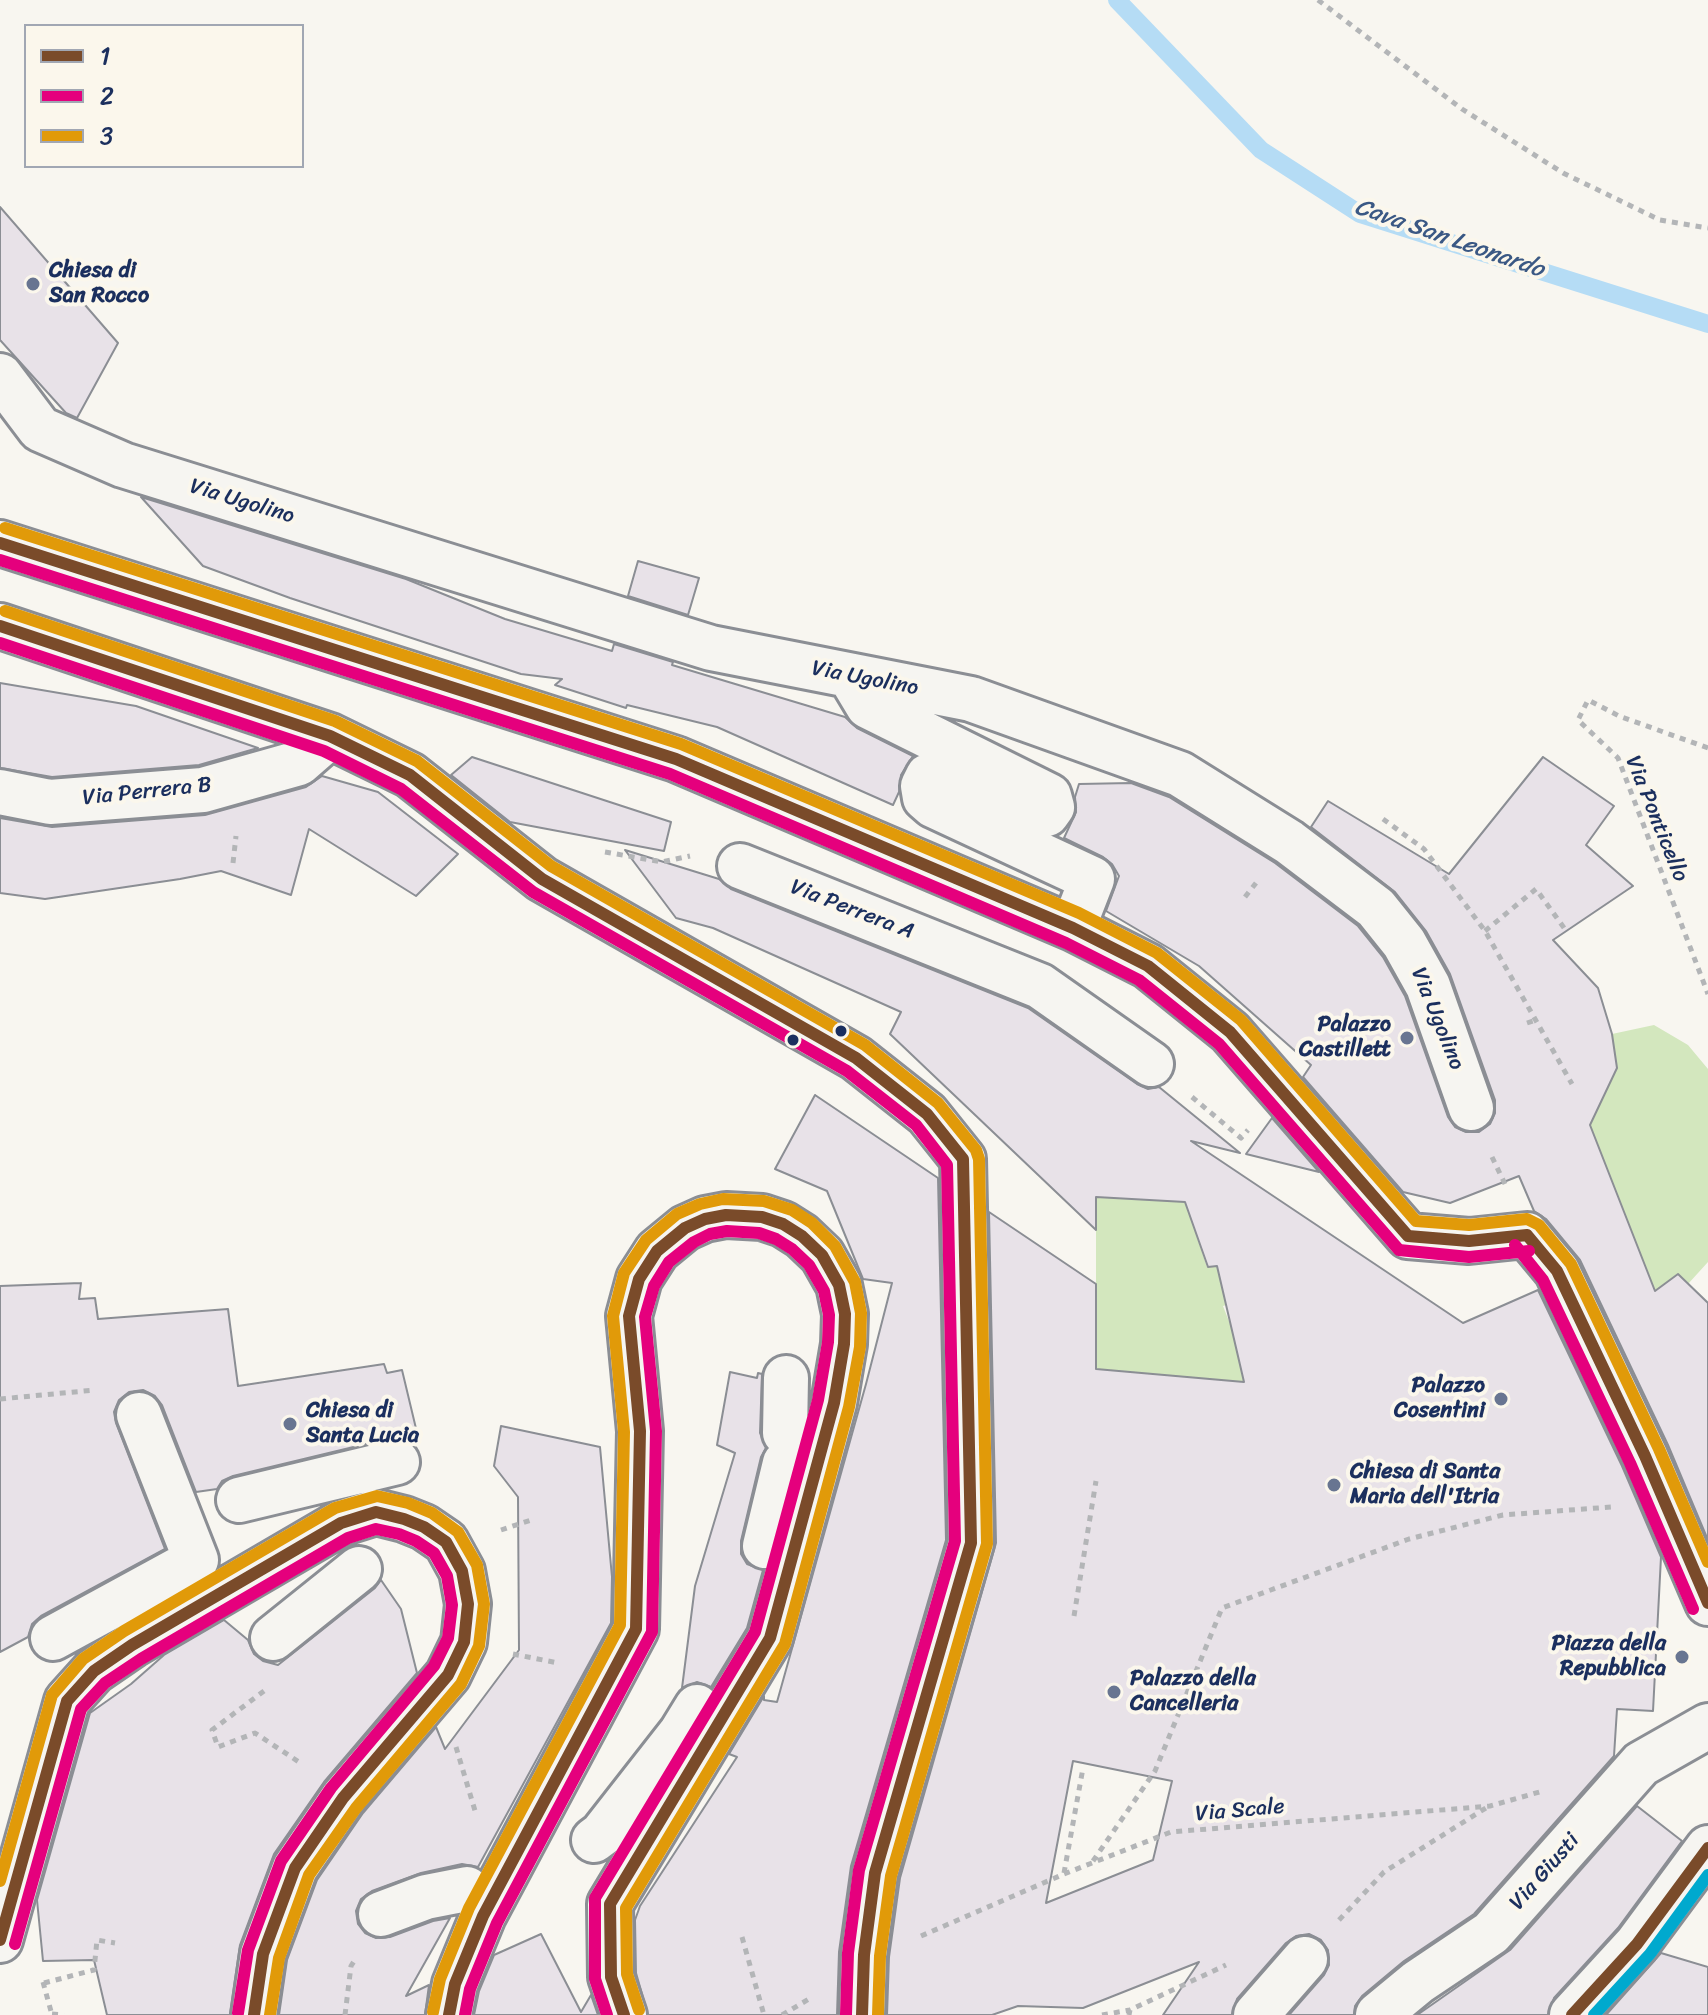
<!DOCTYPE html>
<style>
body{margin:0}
#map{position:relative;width:1708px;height:2015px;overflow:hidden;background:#f8f6f0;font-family:Sriracha,sans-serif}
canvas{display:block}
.legend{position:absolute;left:24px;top:24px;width:280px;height:144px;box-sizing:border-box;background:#fbf7ec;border:2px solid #a1a7b3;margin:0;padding:10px 14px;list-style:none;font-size:24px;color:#1b2f5e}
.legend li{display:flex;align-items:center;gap:16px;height:40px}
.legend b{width:40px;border:2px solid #a1a7b3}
</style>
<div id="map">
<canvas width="1708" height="2015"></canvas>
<ul class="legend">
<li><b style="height:10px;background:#7a4b2a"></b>1</li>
<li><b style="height:10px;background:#e5007d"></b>2</li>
<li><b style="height:10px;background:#e19a09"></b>3</li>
</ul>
</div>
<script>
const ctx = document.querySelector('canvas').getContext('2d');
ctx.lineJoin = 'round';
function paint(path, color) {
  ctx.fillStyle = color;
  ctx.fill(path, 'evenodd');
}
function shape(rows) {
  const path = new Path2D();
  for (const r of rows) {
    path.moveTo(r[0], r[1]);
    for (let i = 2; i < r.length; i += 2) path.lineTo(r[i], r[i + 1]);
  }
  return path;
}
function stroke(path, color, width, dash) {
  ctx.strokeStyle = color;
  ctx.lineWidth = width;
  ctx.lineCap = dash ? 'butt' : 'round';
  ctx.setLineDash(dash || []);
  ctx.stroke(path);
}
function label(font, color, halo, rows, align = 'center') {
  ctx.font = font + ' Sriracha,sans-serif';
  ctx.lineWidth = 8;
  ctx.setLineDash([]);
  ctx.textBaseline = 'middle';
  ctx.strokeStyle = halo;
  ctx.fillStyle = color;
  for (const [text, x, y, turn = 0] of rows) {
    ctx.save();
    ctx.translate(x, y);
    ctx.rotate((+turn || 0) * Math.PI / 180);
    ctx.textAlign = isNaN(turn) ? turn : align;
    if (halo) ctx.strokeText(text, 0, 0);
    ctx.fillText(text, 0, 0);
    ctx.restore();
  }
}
const green = shape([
 [1654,1025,1688,1045,1708,1069,1708,1262,1688,1284,1677,1274,1652,1293,1590,1126,1617,1068,1612,1034],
 [1202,1191,1195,1231,1207,1267,1223,1264,1237,1302,1223,1306,1232,1329,1245,1382,1078,1367,1096,1330,1096,1197]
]);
const stream = shape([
 [1117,0,1261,150,1360,214,1708,324]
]);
const building = shape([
 [0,207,118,343,77,418,66,413,0,340,0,207],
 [141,497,406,579,505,619,612,651,614,644,673,662,672,665,845,717,857,728,913,756,901,775,899,792,893,805,717,727,627,705,626,708,555,685,562,679,521,674,290,598,203,566,141,497],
 [638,561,699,578,688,615,628,596,638,561],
 [0,683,136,706,258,748,199,765,52,777,0,768,0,683],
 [472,757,671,822,664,851,510,822,451,775,472,757],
 [1543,757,1614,806,1586,845,1633,886,1553,940,1598,988,1612,1034,1617,1068,1590,1125,1655,1291,1678,1274,1708,1303,1708,1540,1668,1445,1580,1260,1546,1219,1534,1211,1519,1176,1450,1203,1403,1192,1303,1077,1311,1065,1199,966,1106,911,1119,876,1112,864,1103,857,1064,838,1076,812,1075,797,1079,784,1131,783,1169,797,1275,863,1358,926,1383,957,1405,996,1448,1117,1455,1127,1466,1132,1479,1132,1490,1124,1495,1113,1495,1100,1450,974,1426,931,1395,892,1311,827,1328,801,1449,874,1543,757],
 [322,776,378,792,458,854,416,896,309,829,291,895,221,871,180,879,45,899,0,893,0,818,52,827,205,815,306,787,322,776],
 [625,850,719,879,731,889,1028,1008,1137,1084,1148,1089,1159,1087,1240,1153,1191,1141,1463,1323,1538,1290,1622,1466,1661,1557,1653,1711,1617,1709,1614,1756,1474,1914,1404,1961,1362,1996,1355,2006,1354,2015,1289,2015,1324,1975,1329,1965,1328,1950,1321,1940,1309,1934,1296,1936,1286,1943,1237,1999,1232,2015,1163,2015,1199,1962,1083,2008,1018,2006,992,2015,887,2015,889,1957,900,1878,996,1543,989,1212,1096,1284,1096,1369,1244,1382,1217,1266,1208,1267,1185,1202,1096,1197,1096,1230,890,1034,901,1012,713,928,676,918,625,850],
 [1073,1761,1172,1781,1153,1860,1046,1903,1073,1761],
 [815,1095,938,1178,946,1540,851,1866,839,1952,837,2015,648,2015,636,1973,635,1920,640,1906,737,1757,729,1754,764,1696,764,1700,777,1702,866,1384,892,1283,863,1279,827,1191,775,1169,815,1095],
 [1272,1118,1319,1172,1246,1154,1272,1118],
 [81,1283,79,1299,95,1298,98,1319,228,1309,238,1386,384,1364,387,1373,402,1370,419,1441,412,1442,403,1438,391,1438,233,1476,222,1481,217,1489,196,1492,162,1405,155,1396,143,1390,129,1392,119,1400,114,1412,116,1423,165,1549,41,1616,32,1624,28,1637,0,1652,0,1286,81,1283],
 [730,1372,757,1378,758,1373,762,1374,760,1433,766,1448,761,1457,741,1541,741,1554,747,1564,763,1570,747,1628,711,1687,697,1682,682,1688,695,1586,735,1453,717,1445,730,1372],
 [501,1426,600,1447,612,1577,611,1623,478,1867,462,1864,421,1873,372,1891,361,1899,356,1911,358,1924,365,1933,376,1938,390,1937,433,1921,450,1918,406,1996,429,1985,425,2015,279,2015,287,1960,317,1880,363,1813,436,1727,445,1749,519,1650,518,1497,494,1466,501,1426],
 [381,1580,401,1609,417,1673,324,1782,274,1854,240,1945,230,2015,107,2015,94,1960,43,1961,37,1900,90,1713,131,1684,164,1655,224,1620,248,1640,254,1654,263,1661,278,1665,375,1588,381,1580],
 [1637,1806,1682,1841,1618,1928,1554,1998,1548,2015,1417,2015,1510,1950,1637,1806],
 [541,1934,581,2012,591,1995,598,2015,474,2015,479,1991,494,1955,541,1934],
 [1661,1953,1708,1967,1708,2015,1606,2015,1661,1953]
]);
const path = shape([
 [1318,0,1462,109,1563,173,1660,220,1708,228],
 [1708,748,1619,716,1588,700,1578,720,1618,758,1708,994],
 [1383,819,1424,849,1485,931,1572,1084],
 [605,852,662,862,690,856],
 [233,863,236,836],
 [1245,897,1256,883],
 [1485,931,1536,889,1567,932],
 [1527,1023,1536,1020],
 [1192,1097,1241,1138,1248,1130],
 [1492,1157,1505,1184],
 [0,1399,95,1390],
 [501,1530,534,1519],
 [1074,1616,1096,1481],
 [513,1654,558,1663],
 [264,1691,212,1730,218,1747,255,1733,302,1764],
 [456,1747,476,1814],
 [1093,1861,1155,1771,1222,1608,1409,1539,1503,1515,1611,1507],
 [1064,1873,1083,1768],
 [1339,1920,1384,1872,1489,1806],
 [921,1936,1064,1874,1171,1832,1490,1806,1543,1791],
 [742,1937,764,2015],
 [43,1982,52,2015],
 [44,1983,94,1970,97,1940,115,1943],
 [52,2014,64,2015],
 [345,2015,351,1966,356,1958],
 [782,2015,809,1999],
 [1102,2015,1130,2010],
 [1129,2015,1130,2010,1226,1965]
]);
const minor = shape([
 [0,376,40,429,123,465,711,648,971,699,1180,774,1289,842,1376,908,1404,943,1428,986,1471,1108],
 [0,543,676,759,1073,928,1148,966,1230,1032,1408,1236,1469,1241,1527,1235,1557,1271,1645,1456,1708,1603],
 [0,626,330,736,410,775,542,879,856,1058,927,1114,963,1159,971,1543,875,1873,864,1955,862,2015],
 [850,676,868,706,1049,796,1052,807,1047,814,1039,816,944,772,928,776,923,786,925,798,933,805,1092,879,1073,928],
 [0,792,50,802,203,790,299,763,330,736],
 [740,866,1040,986,1151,1064],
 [785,1433,786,1378],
 [239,1500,397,1462],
 [765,1546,785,1463],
 [53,1638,196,1560,139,1415],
 [273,1638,359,1569],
 [594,1840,602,1834,681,1733,697,1707],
 [381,1914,426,1897,467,1889],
 [0,1940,67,1701,94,1671,132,1645,341,1523,376,1512,404,1519,424,1527,446,1542,462,1571,468,1604,464,1642,448,1675,343,1798,295,1868,263,1954,254,2015],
 [449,2015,455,1984,483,1916,636,1629,640,1431,629,1316,639,1279,657,1251,685,1228,705,1219,726,1215,762,1217,783,1224,802,1236,822,1255,839,1285,845,1314,844,1344,834,1403,770,1638,610,1904,611,1977,624,2015],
 [1256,2015,1305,1959],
 [1378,2015,1418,1982,1491,1933,1641,1764,1708,1726],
 [1572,2015,1637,1944,1708,1848]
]);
const bus1 = shape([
 [0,543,676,759,1073,928,1148,966,1230,1032,1408,1236,1469,1241,1527,1235],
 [0,626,330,736,410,775,542,879,856,1058,927,1114,963,1159,971,1543,875,1873,864,1955,862,2015],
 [1527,1235,1557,1271,1645,1456,1708,1603],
 [0,1940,67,1701,94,1671,132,1645,341,1523,376,1512,404,1519,424,1527,446,1542,462,1571,468,1604,464,1642,448,1675,343,1798,295,1868,263,1954,254,2015],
 [449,2015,455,1984,483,1916,636,1629,640,1431,629,1316,639,1279,657,1251,685,1228,705,1219,726,1215,762,1217,783,1224,802,1236,822,1255,839,1285,845,1314,844,1344,834,1403,770,1638,610,1904,611,1977,624,2015],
 [1572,2015,1637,1944,1708,1848]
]);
const bus2 = shape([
 [0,560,670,774,1066,943,1139,980,1219,1044,1399,1250,1469,1257,1529,1251],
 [0,643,324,751,401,789,533,892,847,1071,916,1125,947,1165,955,1541,859,1870,848,1953,846,2014],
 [1515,1245,1543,1280,1630,1463,1693,1609],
 [15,1944,81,1709,105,1683,141,1659,348,1538,376,1529,399,1534,416,1541,434,1553,447,1576,452,1605,448,1638,434,1666,331,1788,281,1861,248,1950,238,2013],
 [465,2015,470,1989,497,1923,652,1632,656,1431,645,1317,654,1286,669,1262,694,1242,710,1234,727,1231,759,1233,776,1239,792,1249,809,1265,824,1291,829,1315,828,1342,818,1400,755,1632,595,1898,595,1979,607,2015]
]);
const bus3 = shape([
 [5,528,681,744,1079,913,1157,953,1241,1020,1416,1221,1469,1225,1527,1219,1539,1225,1571,1264,1659,1449,1708,1562],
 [5,611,335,721,417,761,551,866,865,1045,938,1103,976,1150,979,1159,987,1544,891,1876,880,1956,878,2015],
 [0,1881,52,1695,83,1659,124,1631,335,1508,377,1496,408,1503,432,1513,458,1532,477,1565,484,1604,479,1646,461,1684,356,1808,309,1875,279,1958,270,2015],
 [433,2012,440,1979,469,1908,620,1625,624,1432,613,1316,624,1273,646,1240,677,1214,700,1204,723,1199,764,1201,792,1210,812,1223,835,1246,855,1282,861,1313,860,1347,849,1407,785,1644,626,1908,627,1974,639,2010]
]);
const bus4 = shape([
 [1594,2015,1650,1954,1708,1875]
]);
const markers = [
 [33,284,8,"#687591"],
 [841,1031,7,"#1b2f5e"],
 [1407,1038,8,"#687591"],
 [793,1040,7,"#1b2f5e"],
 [1501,1399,8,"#687591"],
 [290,1424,8,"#687591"],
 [1334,1485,8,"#687591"],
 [1682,1657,8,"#687591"],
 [1114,1692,8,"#687591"]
];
const poiNames = [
 ["Chiesa di",49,271],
 ["San Rocco",49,296],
 ["Palazzo",1391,1025,"right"],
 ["Castillett",1391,1050,"right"],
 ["Palazzo",1485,1386,"right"],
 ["Cosentini",1485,1411,"right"],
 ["Chiesa di",306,1411],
 ["Santa Lucia",306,1436],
 ["Chiesa di Santa",1350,1472],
 ["Maria dell'Itria",1350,1497],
 ["Piazza della",1666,1644,"right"],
 ["Repubblica",1666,1669,"right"],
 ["Palazzo della",1130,1679],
 ["Cancelleria",1130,1704]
];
const streetNames = [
 ["Via Ugolino",242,502,17],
 ["Via Ugolino",865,679,11],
 ["Via Perrera B",147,792,-6],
 ["Via Ponticello",1656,819,68],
 ["Via Perrera A",852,910,21],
 ["Via Ugolino",1437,1019,68],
 ["Via Scale",1240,1811,-5],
 ["Via Giusti",1545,1872,-49]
];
const waterNames = [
 ["Cava San Leonardo",1449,239,19]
];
paint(green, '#d3e7be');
stroke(stream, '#b5dcf5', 18);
paint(building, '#e8e2e8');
stroke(building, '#8b8e94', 2);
stroke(minor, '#8b8e94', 50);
stroke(path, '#b3b5b7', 5, [6, 6]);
stroke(minor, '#f6f5f1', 44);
stroke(bus1, '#7a4b2a', 12);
stroke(bus2, '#e5007d', 12);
stroke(bus3, '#e19a09', 12);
stroke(bus4, '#00a9ce', 12);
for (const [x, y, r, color] of markers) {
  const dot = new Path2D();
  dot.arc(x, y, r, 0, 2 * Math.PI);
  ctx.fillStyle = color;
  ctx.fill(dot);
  stroke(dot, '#fbf7ec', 3);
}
label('bold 22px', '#1b2f5e', '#fbf7ec', poiNames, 'left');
label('22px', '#1b2f5e', '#fbf7ec', streetNames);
label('italic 24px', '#3a5884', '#fbf7ec', waterNames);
</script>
